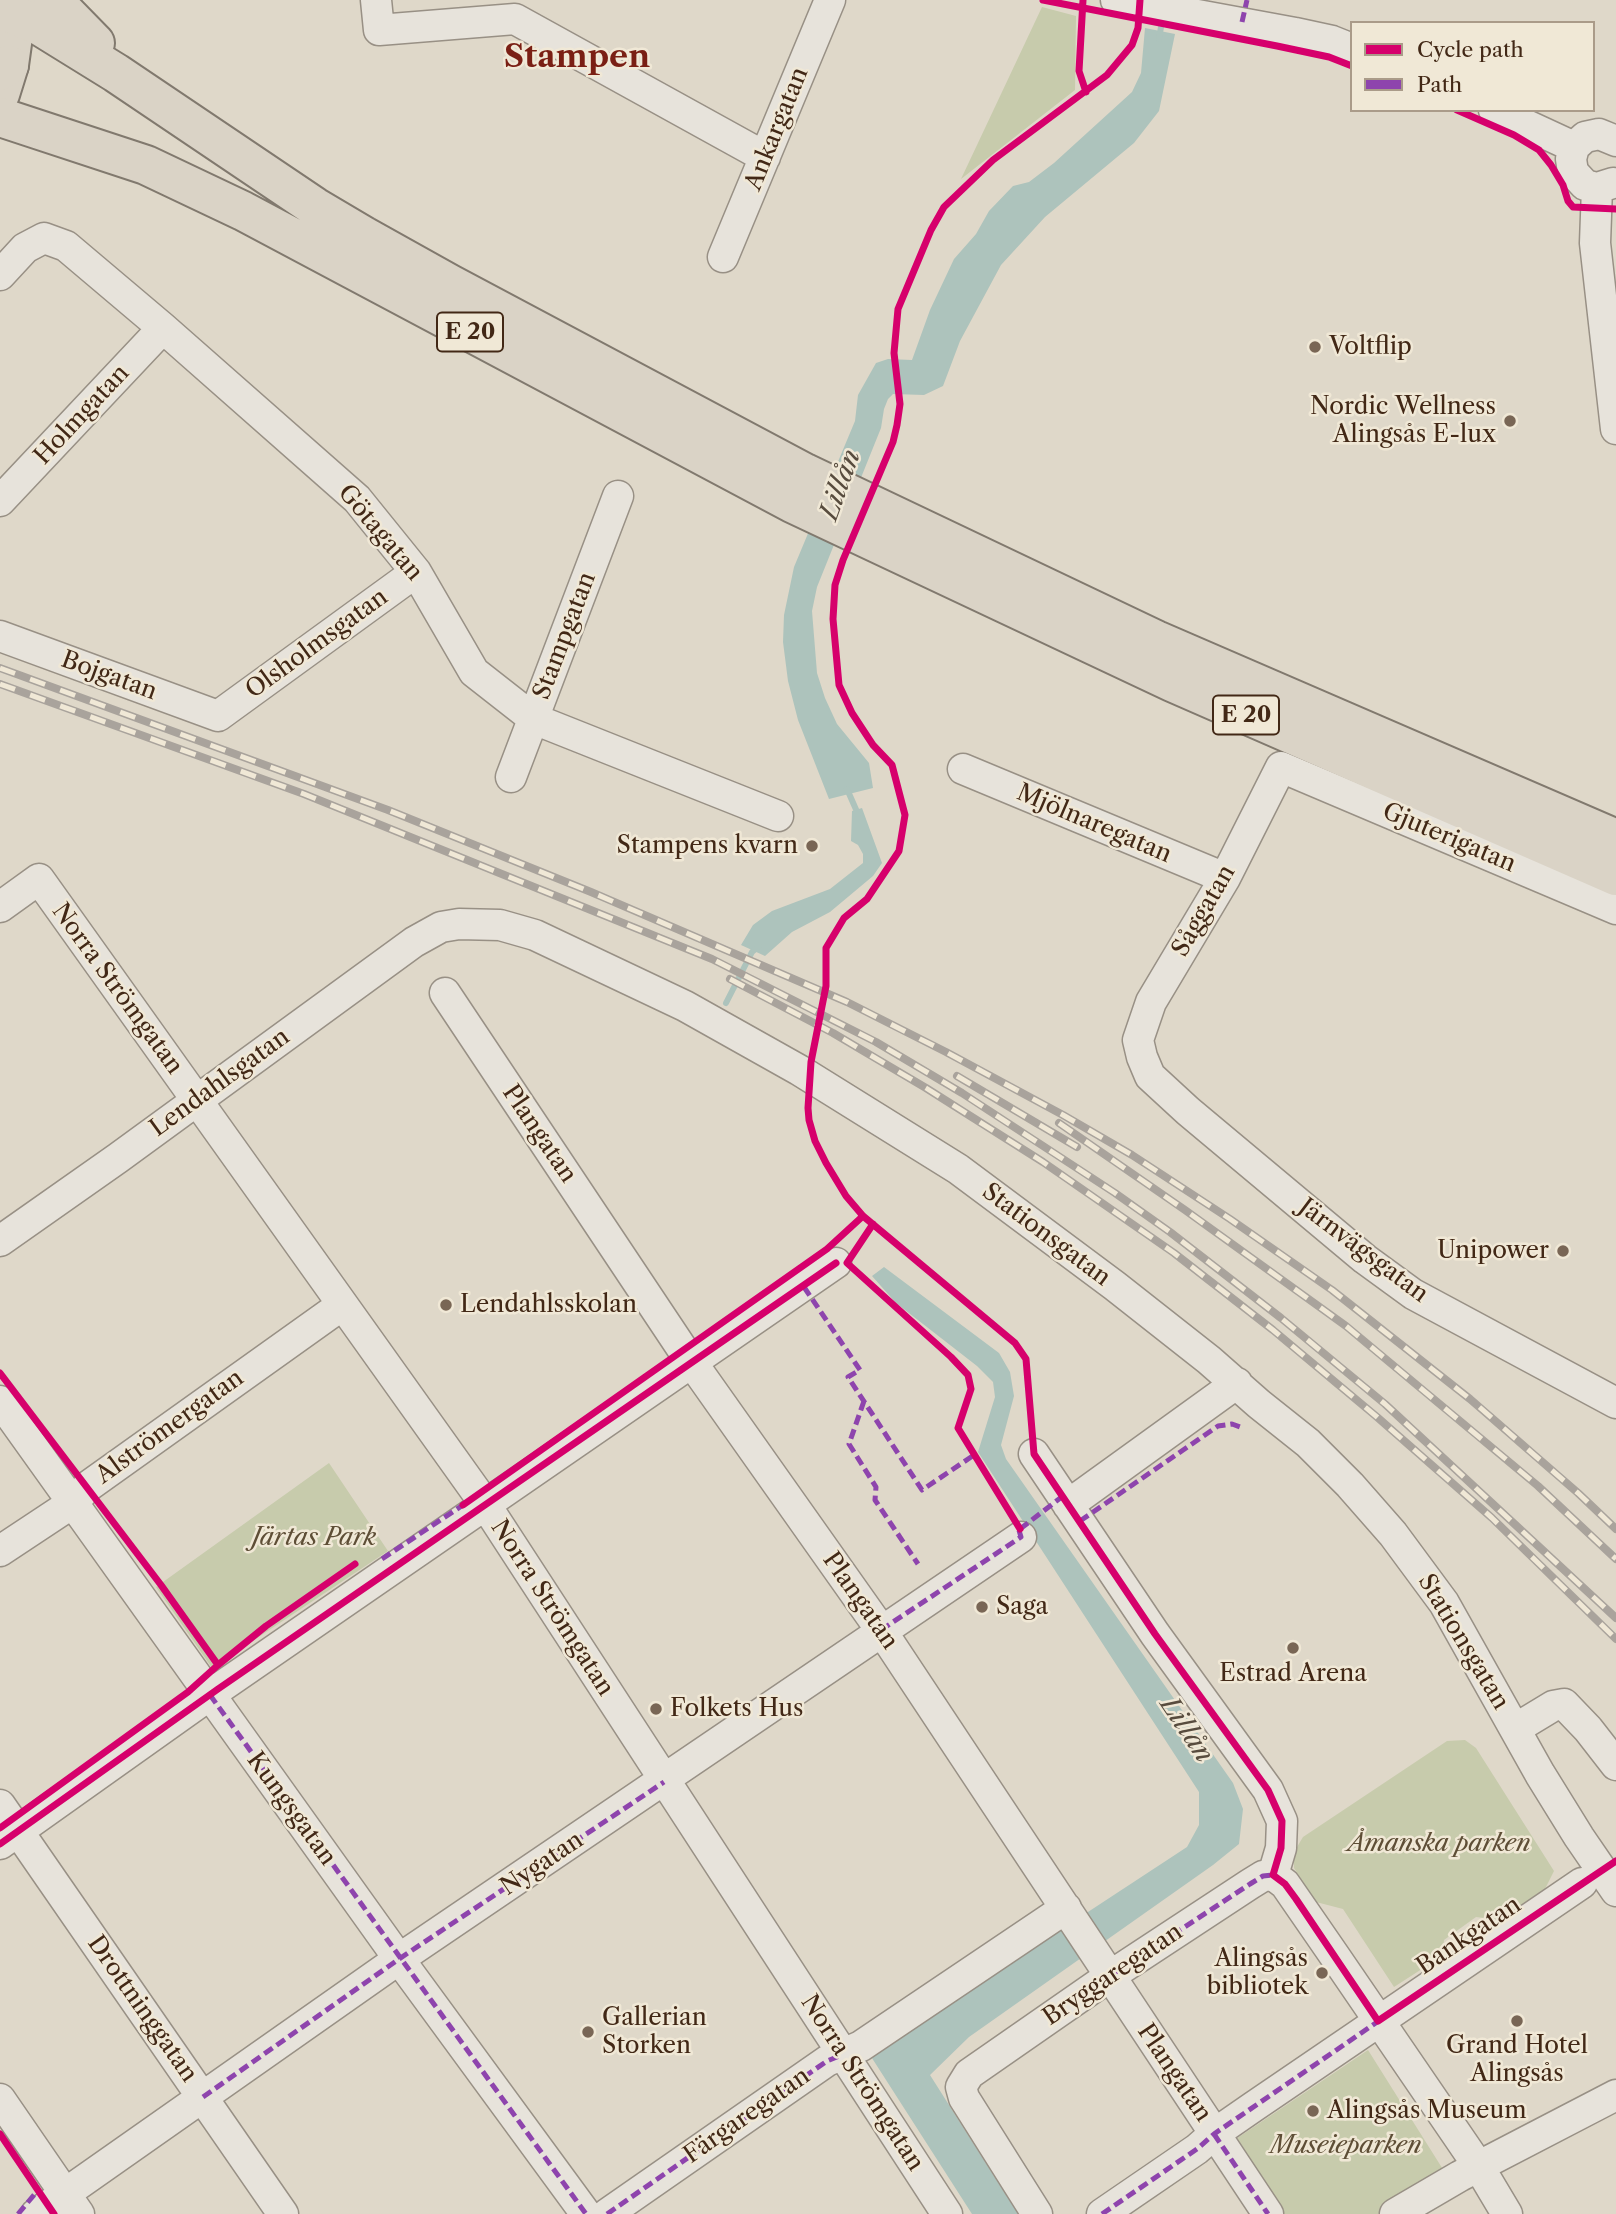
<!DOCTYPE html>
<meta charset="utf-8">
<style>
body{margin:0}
#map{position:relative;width:1616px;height:2214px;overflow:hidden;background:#dfd8c9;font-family:"Libre Caslon Text",serif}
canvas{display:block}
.legend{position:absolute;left:1350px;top:21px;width:245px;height:91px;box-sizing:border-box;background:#f0e8d6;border:2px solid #aa9b89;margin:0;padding:9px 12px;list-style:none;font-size:21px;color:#422816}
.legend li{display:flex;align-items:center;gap:14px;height:35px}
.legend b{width:35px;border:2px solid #aa9b89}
</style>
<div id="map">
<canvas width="1616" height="2214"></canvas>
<ul class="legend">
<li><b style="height:9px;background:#d6006c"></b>Cycle path</li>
<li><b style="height:9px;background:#8e44ad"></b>Path</li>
</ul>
</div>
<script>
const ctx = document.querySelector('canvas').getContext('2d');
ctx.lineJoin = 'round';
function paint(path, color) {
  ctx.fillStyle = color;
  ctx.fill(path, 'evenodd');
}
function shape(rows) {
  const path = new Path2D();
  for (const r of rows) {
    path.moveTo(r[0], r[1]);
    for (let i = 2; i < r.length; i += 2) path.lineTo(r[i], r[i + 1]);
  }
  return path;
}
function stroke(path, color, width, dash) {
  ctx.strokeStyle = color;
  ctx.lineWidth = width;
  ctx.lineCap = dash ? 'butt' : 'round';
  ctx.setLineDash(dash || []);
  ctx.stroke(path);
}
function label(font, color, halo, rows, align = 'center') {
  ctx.font = font + ' "Libre Caslon Text",serif';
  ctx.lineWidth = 5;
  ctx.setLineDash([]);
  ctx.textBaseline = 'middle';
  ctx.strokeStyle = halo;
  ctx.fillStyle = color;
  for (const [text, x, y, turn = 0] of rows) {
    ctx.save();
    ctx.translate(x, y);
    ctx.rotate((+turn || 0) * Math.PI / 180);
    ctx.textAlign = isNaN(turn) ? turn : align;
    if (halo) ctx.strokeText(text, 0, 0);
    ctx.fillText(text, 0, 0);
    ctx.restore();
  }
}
const green = shape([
 [1042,7,1076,16,1075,90,961,179],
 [329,1463,388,1551,212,1668,156,1587],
 [1465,1740,1476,1748,1554,1871,1543,1893,1501,1920,1476,1917,1444,1940,1442,1956,1394,1987,1343,1909,1316,1902,1294,1868,1294,1852,1303,1837,1447,1741],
 [1368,2050,1444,2171,1378,2214,1274,2214,1227,2145]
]);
const water = shape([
 [1145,28,1175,34,1159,111,1134,143,1045,217,1001,265,960,341,943,386,924,395,893,394,888,399,884,409,881,428,817,587,812,611,817,673,825,698,837,724,869,763,873,788,829,799,798,720,788,681,783,642,784,615,794,567,855,421,858,395,876,363,888,359,912,360,930,310,954,259,976,234,989,211,1013,186,1029,182,1054,163,1132,92,1141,73],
 [862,808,882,863,873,876,830,912,792,932,765,956,741,945,753,925,772,911,830,889,863,863,863,854,858,845,851,841,852,811],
 [884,1267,999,1353,1010,1372,1014,1396,1001,1445,1006,1459,1233,1783,1243,1809,1239,1844,1213,1865,969,2037,930,2075,1018,2214,972,2214,870,2055,1187,1847,1199,1825,1199,1792,978,1452,995,1397,993,1382,977,1366,896,1303,872,1276]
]);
const stream = shape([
 [1159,39,1163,15],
 [847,789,858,814],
 [726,1003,752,952,759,946]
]);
const minor = shape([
 [376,0,379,30,515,19,765,157],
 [1116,0,1295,33,1332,41,1352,49],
 [1494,110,1574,147],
 [1613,183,1597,188,1585,185,1573,172,1571,159,1574,147,1585,137,1599,134,1616,141],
 [1597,188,1595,243,1616,429],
 [723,257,830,0],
 [0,275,25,248,44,238,66,246,163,328,357,499,416,572,474,672,534,719,778,816],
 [0,501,163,328],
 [0,636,218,716,416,572],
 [963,769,1225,878],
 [511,777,618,496],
 [0,907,39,879,485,1504,947,2214],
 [1616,909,1281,767,1225,878,1151,1002,1138,1040,1142,1057,1150,1076,1188,1111,1365,1259,1413,1294,1616,1403],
 [445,993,683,1350,881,1630,1268,2214],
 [0,1241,118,1158,414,942,441,927,459,924,500,925,535,935,685,1006,799,1070,958,1169,1115,1286,1209,1360,1259,1404,1308,1443,1350,1485,1393,1534,1444,1603,1540,1774,1579,1837,1616,1891],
 [0,1401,399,1959,586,2214],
 [1034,1454,1155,1634,1268,1790,1282,1821,1281,1848,1273,1875],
 [1068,1505,1237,1383],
 [0,1551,74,1502,87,1487,342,1305],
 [1515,1729,1553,1706,1564,1704,1588,1729,1616,1765],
 [0,1805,283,2214],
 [0,1844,218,1689,836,1263],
 [1273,1875,1285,1884,1334,1955,1479,2167,1507,2214],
 [0,2099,79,2214],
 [36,2214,399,1959,1021,1537],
 [607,2214,827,2061,861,2046,1066,1908],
 [1037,2214,964,2098,961,2087,969,2074,1110,1976,1250,1884,1263,1876,1273,1875],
 [1102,2214,1197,2149,1214,2134,1253,2107,1582,1883],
 [1395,2214,1460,2176,1616,2095]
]);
const major = shape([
 [0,94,9,65,18,0]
]);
const highway = shape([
 [53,0,95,43],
 [0,9,40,26,116,73,315,207,364,236,450,284,805,473,1156,640,1616,839],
 [0,71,9,65],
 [0,117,146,165,243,211,792,503,1172,682,1616,876]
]);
const rail = shape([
 [0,668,388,810,591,892,847,1002,946,1052,1063,1115,1132,1155,1230,1219,1332,1290,1470,1399,1578,1493,1616,1529],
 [0,684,304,794,712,959,876,1042,962,1093,1115,1193,1170,1232,1281,1318,1385,1404,1616,1618],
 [730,979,833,1033,926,1088,1043,1162,1174,1253,1273,1330,1377,1417,1492,1518,1616,1639],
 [957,1076,1077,1147],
 [1059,1123,1185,1210,1346,1326,1538,1486,1616,1559]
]);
const quiet = shape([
 [1242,22,1247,0],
 [804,1287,860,1370,848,1377,922,1490,974,1455],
 [864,1401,849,1444,876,1487,875,1500,918,1564],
 [1080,1521,1218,1426,1232,1424,1240,1427],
 [1020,1529,1063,1496],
 [382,1559,466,1503],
 [881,1630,1021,1537,1018,1527],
 [210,1695,586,2214],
 [1110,1976,1250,1884,1263,1876,1273,1875],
 [203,2097,399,1959,664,1782],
 [1214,2134,1268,2214],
 [18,2214,39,2189],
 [607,2214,827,2061,842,2055],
 [1102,2214,1197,2149,1214,2134,1383,2018]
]);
const cycleway = shape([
 [1043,0,1277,46,1329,57,1352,66],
 [1083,0,1079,71,1086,92],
 [1140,0,1138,28,1132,45,1107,75,993,160,944,207,931,230,898,309,894,353,900,404,897,425,893,442,843,560,835,585,833,619,839,685,852,713,873,745,892,765,905,815,899,851,867,899,844,918,826,948,826,986,811,1062,808,1108,809,1120,815,1141,826,1163,846,1196,863,1216,1015,1343,1026,1359,1034,1454,1155,1634,1268,1790,1282,1821,1281,1848,1273,1875,1285,1884,1296,1899,1378,2021,1616,1861],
 [1457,110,1514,135,1539,150,1551,165,1563,185,1568,201,1573,207,1616,209],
 [873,1224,847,1263,951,1357,968,1375,971,1389,958,1428,1020,1529],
 [0,1373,161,1585,218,1665,188,1692,0,1828],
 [463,1505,827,1249,863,1216],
 [218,1665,266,1626,355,1564],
 [0,1844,218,1689,836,1263],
 [0,2134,54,2214]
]);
const markers = [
 [1315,347,7,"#796655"],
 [1510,421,7,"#796655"],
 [812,846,7,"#796655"],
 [1563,1251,7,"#796655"],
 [446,1305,7,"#796655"],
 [982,1607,7,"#796655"],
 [1293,1648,7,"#796655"],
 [656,1709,7,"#796655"],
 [1322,1973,7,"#796655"],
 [1517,2021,7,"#796655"],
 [588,2032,7,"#796655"],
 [1313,2111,7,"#796655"]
];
const shields = [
 [470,332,66],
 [1246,715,66]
];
const shieldNames = [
 ["E 20",470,332],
 ["E 20",1246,715]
];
const streetNames = [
 ["Ankargatan",777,129,-68],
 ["Holmgatan",82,415,-47],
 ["Götagatan",380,533,50],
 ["Stampgatan",565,636,-69],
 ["Olsholmsgatan",317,644,-36],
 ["Bojgatan",109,676,20],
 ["Mjölnaregatan",1094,824,23],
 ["Gjuterigatan",1449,838,23],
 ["Såggatan",1204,911,-60],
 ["Norra Strömgatan",117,989,54],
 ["Lendahlsgatan",220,1083,-36],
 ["Plangatan",539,1134,56],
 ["Stationsgatan",1046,1235,37],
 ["Järnvägsgatan",1363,1251,37],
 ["Alströmergatan",170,1427,-36],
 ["Plangatan",860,1601,55],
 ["Norra Strömgatan",552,1608,57],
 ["Stationsgatan",1463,1642,59],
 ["Kungsgatan",291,1809,54],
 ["Nygatan",542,1864,-34],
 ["Bankgatan",1469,1936,-34],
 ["Bryggaregatan",1113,1975,-34],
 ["Drottninggatan",142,2009,55],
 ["Plangatan",1174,2073,56],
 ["Norra Strömgatan",862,2083,57],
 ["Färgaregatan",747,2116,-35]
];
const poiNames = [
 ["Voltflip",1329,347],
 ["Nordic Wellness",1496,407,"right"],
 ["Alingsås E-lux",1496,435,"right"],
 ["Stampens kvarn",798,846,"right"],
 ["Unipower",1549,1251,"right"],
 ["Lendahlsskolan",460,1305],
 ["Saga",996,1607],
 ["Estrad Arena",1293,1674,"center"],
 ["Folkets Hus",670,1709],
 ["Alingsås",1308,1959,"right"],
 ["bibliotek",1308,1987,"right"],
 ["Gallerian",602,2018],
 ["Storken",602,2046],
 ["Grand Hotel",1517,2046,"center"],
 ["Alingsås",1517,2074,"center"],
 ["Alingsås Museum",1327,2111]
];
const parkNames = [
 ["Järtas Park",314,1538],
 ["Åmanska parken",1439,1844],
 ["Museieparken",1346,2146]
];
const waterNames = [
 ["Lillån",841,485,-70],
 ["Lillån",1186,1730,56]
];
const districtNames = [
 ["Stampen",577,58]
];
paint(green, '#c7cbac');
paint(water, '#adc3bc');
stroke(stream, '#adc3bc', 6);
stroke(minor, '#989085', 33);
stroke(major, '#81796e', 42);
stroke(highway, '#81796e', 42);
stroke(minor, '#e7e3db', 30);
stroke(major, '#dad3c6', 38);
stroke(highway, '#dad3c6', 38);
stroke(rail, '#a9a39c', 8);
stroke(rail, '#f0e8d6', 5, [16]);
stroke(quiet, '#8e44ad', 5, [10, 5]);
stroke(cycleway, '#d6006c', 7);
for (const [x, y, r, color] of markers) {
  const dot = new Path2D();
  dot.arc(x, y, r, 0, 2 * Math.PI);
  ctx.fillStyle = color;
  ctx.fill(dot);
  stroke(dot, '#f0e8d6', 2.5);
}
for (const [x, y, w] of shields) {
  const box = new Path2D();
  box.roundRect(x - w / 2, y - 19.5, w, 39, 5);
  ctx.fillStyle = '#f0e8d6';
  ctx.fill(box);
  stroke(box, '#422816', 2);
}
label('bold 23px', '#422816', null, shieldNames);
label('24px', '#422816', '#f0e8d6', streetNames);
label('24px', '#422816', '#f0e8d6', poiNames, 'left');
label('italic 24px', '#5e4e36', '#f0e8d6', parkNames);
label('italic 26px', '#584c3e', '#f0e8d6', waterNames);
label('bold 32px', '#7a1f14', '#f0e8d6', districtNames);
</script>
